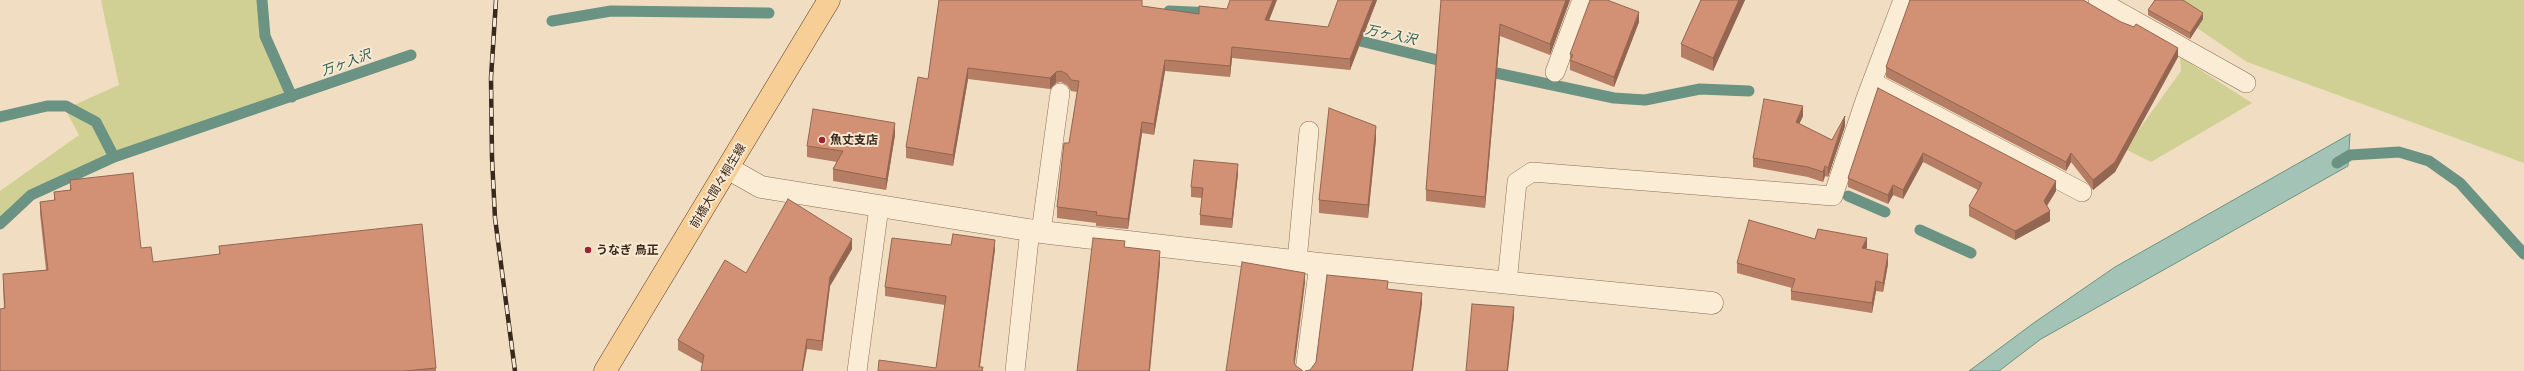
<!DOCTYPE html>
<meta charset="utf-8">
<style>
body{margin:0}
canvas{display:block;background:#f1ddc1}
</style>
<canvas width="2524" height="371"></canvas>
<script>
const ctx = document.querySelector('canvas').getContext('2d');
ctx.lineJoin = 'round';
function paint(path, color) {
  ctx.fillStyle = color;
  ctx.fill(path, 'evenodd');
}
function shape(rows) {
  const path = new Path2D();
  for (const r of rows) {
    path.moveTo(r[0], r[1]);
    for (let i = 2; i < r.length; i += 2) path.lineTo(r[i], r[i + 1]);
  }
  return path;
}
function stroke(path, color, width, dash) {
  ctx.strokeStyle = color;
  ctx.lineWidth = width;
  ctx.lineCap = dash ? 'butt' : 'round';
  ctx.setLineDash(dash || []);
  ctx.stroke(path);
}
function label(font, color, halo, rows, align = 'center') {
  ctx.font = font + ' "Playfair Display","Noto Sans JP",serif';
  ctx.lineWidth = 4;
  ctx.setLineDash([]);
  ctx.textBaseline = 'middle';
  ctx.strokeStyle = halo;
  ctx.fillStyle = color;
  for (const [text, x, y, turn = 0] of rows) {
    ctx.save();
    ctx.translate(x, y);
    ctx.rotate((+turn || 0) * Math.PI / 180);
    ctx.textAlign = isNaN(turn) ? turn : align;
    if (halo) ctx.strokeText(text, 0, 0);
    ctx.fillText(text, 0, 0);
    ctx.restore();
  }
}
const green = shape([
 [101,0,265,0,270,37,295,97,140,150,34,199,0,230,0,191,79,135,65,109,119,85],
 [2156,0,2524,0,2524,163,2247,62],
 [2180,57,2252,103,2151,162,2125,149,2181,71]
]);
const water = shape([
 [2350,134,2348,166,2041,339,1999,371,1969,371,2035,322,2115,267,2350,134]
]);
const stream = shape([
 [262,0,265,36,292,97],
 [1169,11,1213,13],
 [552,21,611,11,769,13],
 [1348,38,1450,63],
 [1482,70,1614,98,1645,100,1700,89,1749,91],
 [0,117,47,106,66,106,96,122,114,157],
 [2337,163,2350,155,2399,152,2429,161,2460,183,2524,254],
 [1848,196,1885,212],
 [0,224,31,195,114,157,411,55],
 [1920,230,1971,253]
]);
const lane = shape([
 [2098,0,2246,83],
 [1555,72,1582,0],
 [1872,82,2082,192],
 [1041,232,1060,93],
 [1297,261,1309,131],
 [1507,283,1517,182,1532,172,1833,196,1866,98,1903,0],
 [857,371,879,207],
 [1015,371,1030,229],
 [1305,371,1319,264]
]);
const street = shape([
 [729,169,761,187,1041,232,1319,264,1712,303]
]);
const primary = shape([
 [605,371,829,0]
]);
const rail = shape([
 [496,0,491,78,492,158,495,218,515,371]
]);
const wall = shape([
 [1377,0,1350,70,1232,58,1230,77,1165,71,1154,135,1142,133,1128,229,1096,226,1096,223,1057,218,1057,207,1069,143,1077,92,1071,91,1067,85,1061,82,1056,83,1050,89,968,79,953,166,906,158,906,147,928,79,1142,6,1199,14,1328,27],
 [1441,0,1570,0,1550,55,1500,36,1485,208,1426,201,1426,190],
 [1701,0,1745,0,1713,71,1681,57,1681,44],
 [2148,10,2203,19,2190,39,2148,15],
 [1639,22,1614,87,1570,70,1570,54],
 [2178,57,2115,172,2093,190,2071,162,2066,171,1886,77,1886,67],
 [1878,88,2056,191,2047,206,2050,221,2015,240,1969,216,1969,206,1978,190,1923,162,1903,199,1893,195,1888,204,1848,187,1848,178],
 [1803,116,1799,124,1832,140,1845,126,1828,177,1825,176,1823,182,1808,177,1753,167,1753,158],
 [895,135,886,190,833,181,833,169,837,162,807,157,807,146],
 [1376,139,1368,218,1319,213,1319,200],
 [1238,174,1232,228,1200,225,1200,215,1202,198,1191,197,1191,187],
 [70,180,141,248,153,262,219,255,219,246,436,368,436,371,0,371,4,308,3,286,3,274,46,270,40,214,40,202,54,201,54,192,70,190],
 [1815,239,1867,247,1866,249,1888,264,1883,292,1876,291,1872,313,1791,300,1791,291,1792,288,1737,273,1737,263],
 [951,245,995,249,980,367,983,371,936,368,945,305,885,296,885,287],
 [852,249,830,286,822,351,807,349,703,364,678,350,678,340,746,273]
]);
const shadedWall = shape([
 [1273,0,1277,0,1265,31,1265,20],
 [1373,0,1377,0,1350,70,1350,59],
 [1566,0,1570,0,1550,55,1550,44],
 [1739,0,1745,0,1713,71,1713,58],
 [1639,12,1639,22,1614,87,1614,77],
 [2203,13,2203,19,2190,39,2190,33],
 [1500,24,1500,36,1485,208,1485,197],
 [1232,47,1232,58,1230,77,1230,66],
 [2178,48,2178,57,2115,172,2093,190,2093,180],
 [1165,60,1165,71,1154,135,1154,124],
 [968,68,968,79,953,166,953,155],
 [1056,72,1056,83,1050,89,1050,78],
 [1803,106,1803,116,1796,131,1796,122],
 [1845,116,1845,126,1828,177,1828,168],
 [1142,122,1142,133,1128,229,1128,219],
 [895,123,895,135,886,190,886,179],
 [1376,126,1376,139,1368,218,1368,205],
 [1923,153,1923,162,1903,199,1903,190],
 [2071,153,2071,162,2066,171,2066,162],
 [1238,164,1238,174,1232,228,1232,219],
 [1825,166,1825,176,1823,182,1823,172],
 [2056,181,2056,191,2044,210,2044,201],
 [1893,185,1893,195,1888,204,1888,195],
 [2050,211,2050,221,2015,240,2015,231],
 [1867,238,1867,247,1862,257,1862,248],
 [852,239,852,249,830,286,822,351,822,341,830,277],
 [995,240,995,249,979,371,979,367],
 [1160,251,1160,264,1150,371,1149,371],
 [1888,254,1888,264,1883,292,1883,283],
 [1305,273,1305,283,1294,370,1294,359],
 [1876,281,1876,291,1872,313,1872,303],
 [1422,293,1422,304,1413,371,1412,371],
 [1514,307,1514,317,1508,371,1507,371],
 [807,339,807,349,803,371,802,371]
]);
const building = shape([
 [939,0,1142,0,1142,6,1199,14,1199,6,1227,9,1230,0,1273,0,1265,20,1328,27,1338,0,1373,0,1350,59,1232,47,1230,66,1165,60,1154,124,1142,122,1128,219,1096,215,1097,212,1057,207,1064,143,1069,143,1079,81,1071,80,1067,74,1061,71,1056,72,1050,78,968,68,953,155,906,147,918,77,928,79,939,0],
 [1441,0,1566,0,1550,44,1500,24,1485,197,1426,190,1441,0],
 [1590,0,1607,0,1639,12,1614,77,1570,60,1573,55,1570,54,1590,0],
 [1701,0,1739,0,1713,58,1681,44,1701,0],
 [1910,0,2083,0,2121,22,2134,27,2136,24,2178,48,2115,162,2093,180,2071,153,2066,162,1886,67,1910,0],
 [2155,0,2183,0,2203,13,2190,33,2148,10,2155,0],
 [1878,88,2056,181,2044,201,2050,211,2015,231,1969,206,1982,183,1923,153,1903,190,1893,185,1888,195,1848,178,1878,88],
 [1764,99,1803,106,1796,122,1832,140,1845,116,1828,168,1825,166,1823,172,1808,167,1753,158,1764,99],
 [1329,108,1376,126,1368,205,1319,200,1329,108],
 [813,109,895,123,886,179,833,169,843,151,807,146,813,109],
 [1194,160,1238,164,1232,219,1200,215,1203,188,1191,187,1194,160],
 [133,173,141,248,151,247,153,262,220,254,219,246,422,224,436,368,405,371,0,371,0,309,5,308,3,274,48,270,40,202,55,200,54,192,71,190,70,180,133,173],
 [788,199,852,239,830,277,822,341,807,339,802,371,701,371,704,355,678,340,725,260,746,273,788,199],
 [1749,220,1815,239,1818,229,1867,238,1862,248,1888,254,1883,283,1876,281,1872,303,1791,291,1795,279,1737,263,1749,220],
 [953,234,995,240,979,367,983,367,982,371,878,371,879,360,936,368,946,296,885,287,892,238,951,245,953,234],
 [1093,238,1125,241,1124,247,1160,251,1149,371,1077,371,1093,238],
 [1242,262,1305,273,1294,359,1295,365,1303,371,1226,371,1242,262],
 [1327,275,1388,281,1387,289,1422,293,1412,371,1305,371,1310,370,1316,362,1327,275],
 [1472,304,1514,307,1507,371,1466,371,1472,304]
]);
const markers = [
 [822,140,4,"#a02232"],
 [588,250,4,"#a02232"]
];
const poiNames = [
 ["魚丈支店",830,140],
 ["うなぎ 鳥正",596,250]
];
const streetNames = [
 ["前橋大間々桐生線",718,186,-59]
];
const waterNames = [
 ["万ヶ入沢",1391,35,12],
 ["万ヶ入沢",346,63,-20]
];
paint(green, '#d0d094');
paint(water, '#a4c3b7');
stroke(water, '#6a9384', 1);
stroke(stream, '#6a9384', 11);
stroke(lane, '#8d6d57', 20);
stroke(street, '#8d6d57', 23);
stroke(primary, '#5a3c2c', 23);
stroke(lane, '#fbecd6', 19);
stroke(street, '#fbecd6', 22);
stroke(primary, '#f7ce96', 22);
stroke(rail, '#3b281d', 4.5);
stroke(rail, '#f8e9d2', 3, [9]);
paint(wall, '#b57d64');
paint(shadedWall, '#936651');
paint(building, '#d29174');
stroke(building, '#936651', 1);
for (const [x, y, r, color] of markers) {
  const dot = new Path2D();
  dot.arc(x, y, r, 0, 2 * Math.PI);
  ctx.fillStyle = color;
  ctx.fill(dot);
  stroke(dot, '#f8e9d2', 1.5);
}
label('bold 12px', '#3b281d', '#f8e9d2', poiNames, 'left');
label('12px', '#3b281d', '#f8e9d2', streetNames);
label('italic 13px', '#2b5c53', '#f8e9d2', waterNames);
</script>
